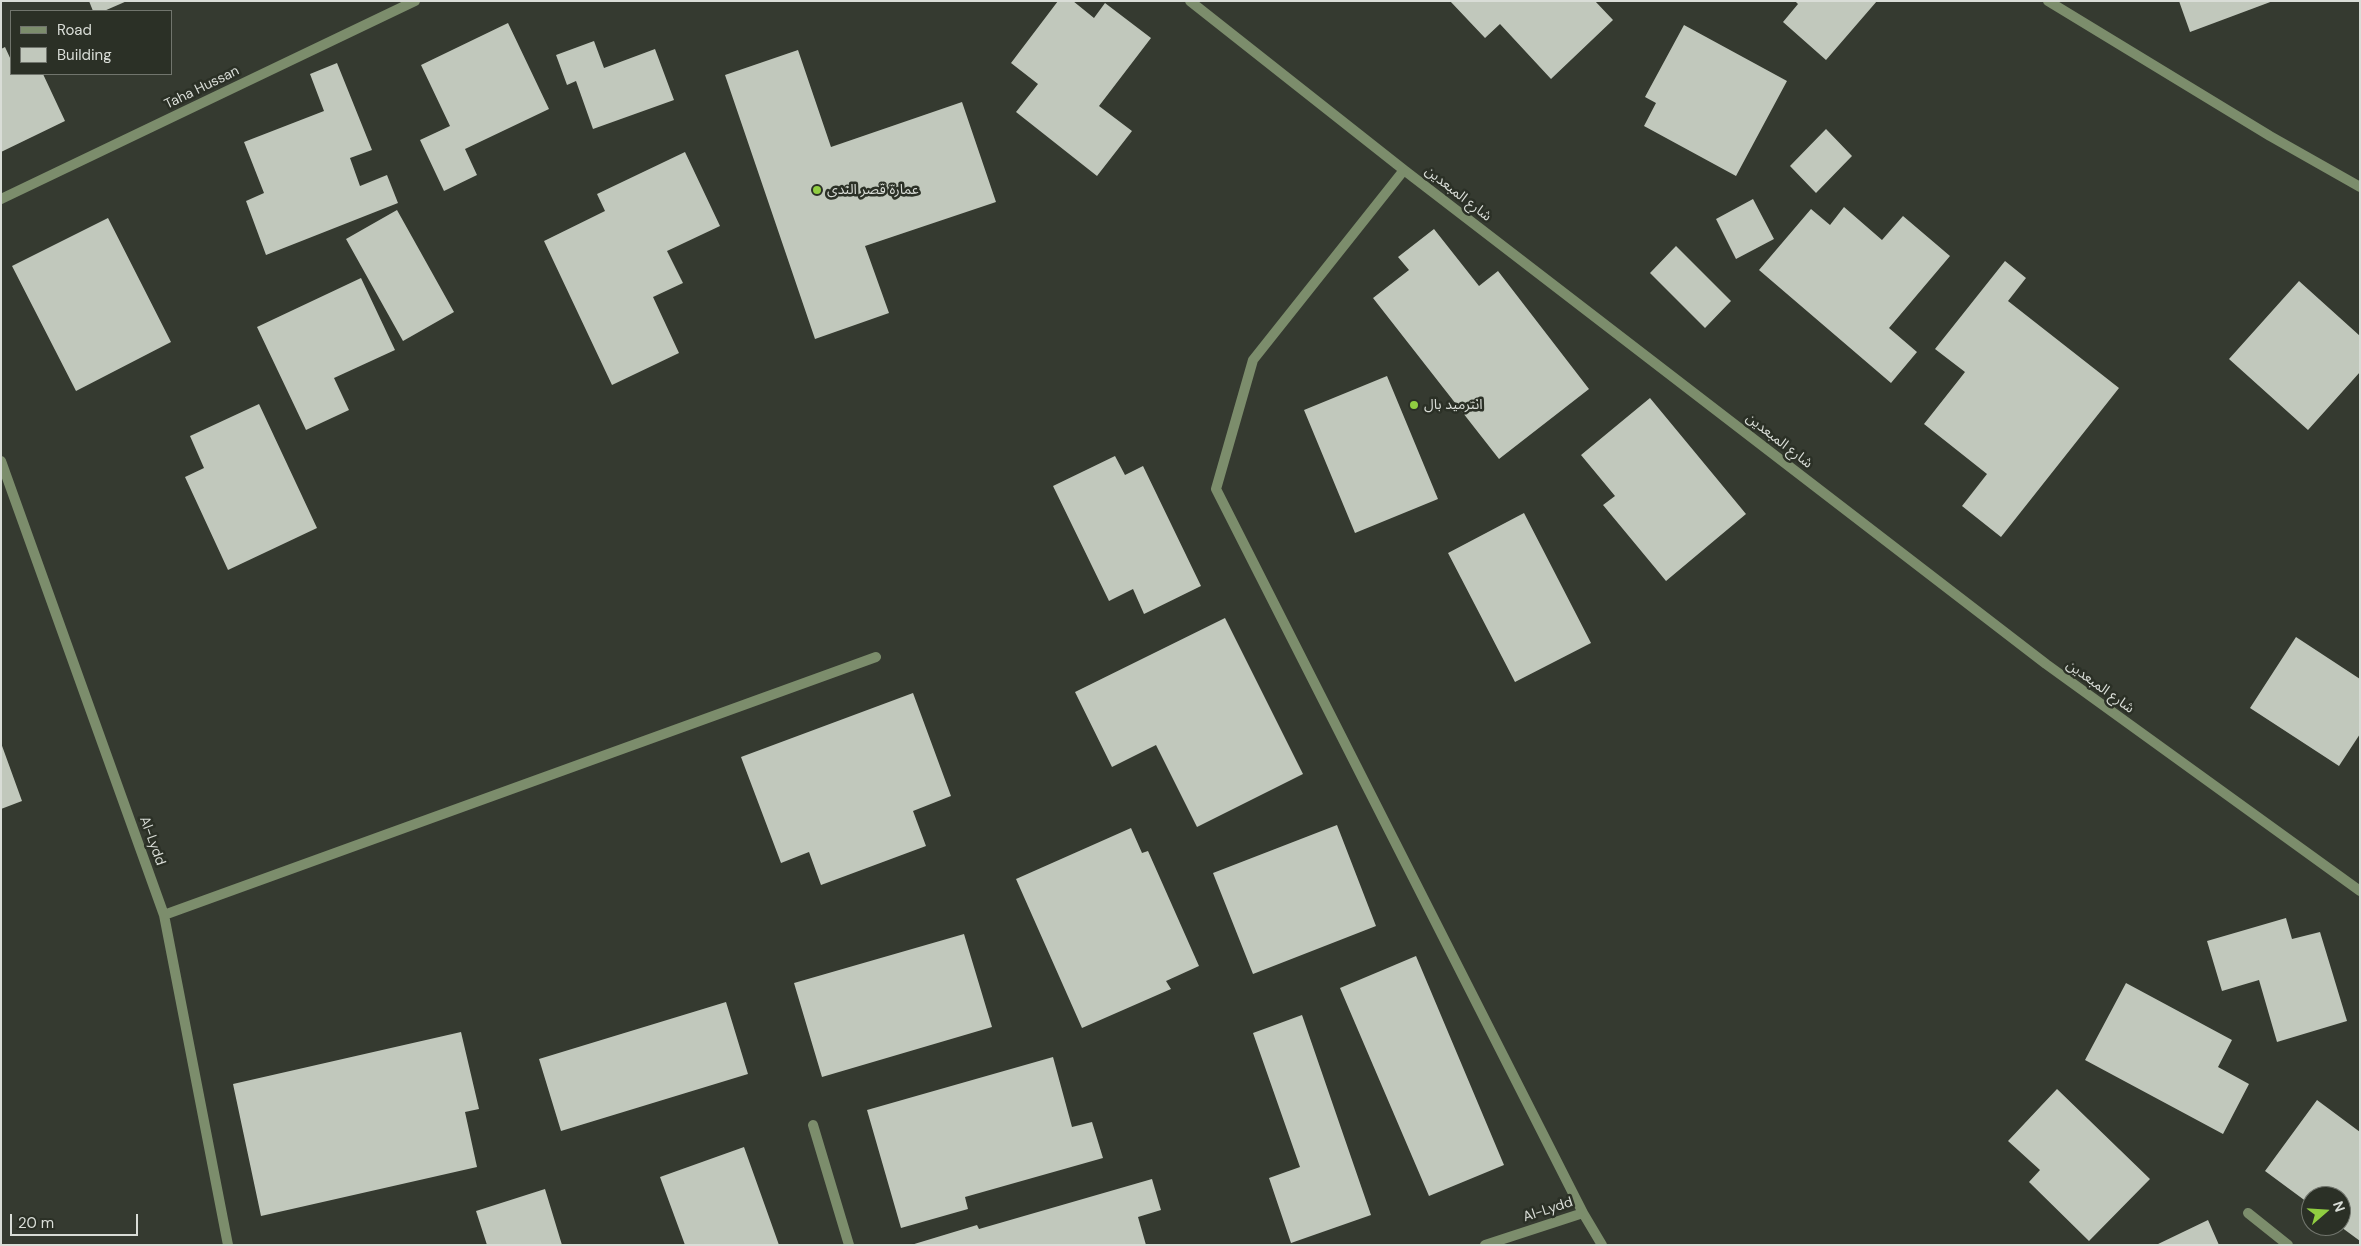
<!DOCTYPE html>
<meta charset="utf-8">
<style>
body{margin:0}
#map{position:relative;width:2361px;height:1246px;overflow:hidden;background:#353a30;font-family:"DM Sans",sans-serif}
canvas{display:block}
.frame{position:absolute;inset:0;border:2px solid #d9ddd7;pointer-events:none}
.legend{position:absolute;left:10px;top:10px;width:162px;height:65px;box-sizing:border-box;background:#2b3026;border:1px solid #71756d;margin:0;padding:6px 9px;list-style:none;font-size:15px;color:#d9ddd7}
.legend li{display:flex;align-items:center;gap:10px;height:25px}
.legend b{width:25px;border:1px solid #71756d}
.north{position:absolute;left:2301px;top:1186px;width:50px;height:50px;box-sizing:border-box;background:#2b3026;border:1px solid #71756d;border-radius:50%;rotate:71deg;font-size:14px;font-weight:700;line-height:20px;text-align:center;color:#d9ddd7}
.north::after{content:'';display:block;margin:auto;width:18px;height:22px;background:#90cd41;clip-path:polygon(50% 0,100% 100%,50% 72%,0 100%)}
.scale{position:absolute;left:10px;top:1214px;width:128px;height:22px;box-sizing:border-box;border:2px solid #d9ddd7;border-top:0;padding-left:6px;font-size:15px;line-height:18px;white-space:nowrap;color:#d9ddd7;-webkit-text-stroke:4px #2b3026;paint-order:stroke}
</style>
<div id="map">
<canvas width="2361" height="1246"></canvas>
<div class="frame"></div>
<ul class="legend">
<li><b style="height:6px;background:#7c8d6c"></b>Road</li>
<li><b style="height:14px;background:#c1c8bc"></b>Building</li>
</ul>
<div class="north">N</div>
<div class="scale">20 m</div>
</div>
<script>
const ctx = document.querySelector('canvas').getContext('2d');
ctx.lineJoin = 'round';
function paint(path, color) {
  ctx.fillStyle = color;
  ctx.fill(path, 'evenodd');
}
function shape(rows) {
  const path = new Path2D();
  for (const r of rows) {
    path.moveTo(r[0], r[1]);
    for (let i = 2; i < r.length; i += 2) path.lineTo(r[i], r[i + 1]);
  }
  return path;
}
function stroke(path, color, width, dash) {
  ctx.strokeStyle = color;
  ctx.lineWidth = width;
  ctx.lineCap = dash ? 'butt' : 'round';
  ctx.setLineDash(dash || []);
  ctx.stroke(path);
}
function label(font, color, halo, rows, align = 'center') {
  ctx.font = font + ' "DM Sans","Noto Sans Arabic",sans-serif';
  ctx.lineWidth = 5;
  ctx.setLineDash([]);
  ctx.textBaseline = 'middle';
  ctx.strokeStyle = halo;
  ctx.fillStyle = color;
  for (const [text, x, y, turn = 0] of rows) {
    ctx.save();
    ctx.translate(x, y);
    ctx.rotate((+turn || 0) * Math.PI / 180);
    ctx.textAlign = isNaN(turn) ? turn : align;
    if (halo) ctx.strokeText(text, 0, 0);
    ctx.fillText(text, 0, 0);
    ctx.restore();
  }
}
const building = shape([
 [89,1,127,1,104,11,93,11],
 [1058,1,1073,1,1094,18,1105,3,1151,38,1099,106,1132,131,1097,176,1016,112,1038,84,1011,63],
 [1450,1,1595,1,1613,20,1551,79,1500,24,1485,38],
 [1795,1,1877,1,1826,60,1783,22,1798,4],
 [2179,1,2273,1,2190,32],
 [508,23,549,109,465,149,477,175,444,191,420,140,450,126,421,65],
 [1684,25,1787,81,1736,176,1644,126,1656,103,1645,97],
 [594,41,604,68,655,49,674,100,593,129,576,81,567,85,556,55],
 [5,47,11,60,11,74,43,74,65,121,1,152,1,49],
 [798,50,831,147,962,102,996,202,865,246,889,313,815,339,725,75],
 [337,63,372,150,350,158,360,186,387,175,398,203,266,255,246,201,264,193,244,142,324,111,310,74],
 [1826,129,1852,156,1816,193,1790,166],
 [685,152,720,226,667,251,683,283,653,297,679,353,612,385,544,241,605,211,597,194],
 [1753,199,1774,239,1736,259,1716,219],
 [1844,207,1882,240,1903,216,1950,256,1889,328,1917,352,1891,383,1759,270,1811,209,1830,225],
 [397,210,454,312,403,341,346,239],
 [108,218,171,342,76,391,12,266],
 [1434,229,1479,286,1498,271,1589,389,1499,459,1373,298,1409,270,1398,257],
 [1676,246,1731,301,1705,328,1650,273],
 [2005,261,2026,278,2008,301,2119,388,2001,537,1962,506,1987,474,1924,424,1965,372,1935,349],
 [361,278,395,350,334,378,349,410,306,430,257,327],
 [2299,281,2360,336,2360,372,2308,430,2229,359],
 [1387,376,1438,499,1355,533,1304,410],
 [1650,398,1746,514,1666,581,1603,505,1615,496,1581,455],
 [259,404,317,528,228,570,185,477,204,468,190,436],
 [1115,456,1125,475,1143,466,1201,586,1144,614,1133,589,1109,601,1053,486],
 [1524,513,1591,643,1515,682,1448,553],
 [1225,618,1303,774,1197,827,1156,745,1112,767,1075,692],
 [2296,637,2360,679,2360,734,2339,766,2250,708],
 [913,693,951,796,913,811,926,846,821,885,809,852,781,863,741,757],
 [1,743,22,801,1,809],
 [1337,825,1376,926,1253,974,1213,873],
 [1131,828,1142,853,1148,851,1199,966,1166,981,1171,989,1082,1028,1016,879],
 [2286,918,2292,939,2320,932,2347,1021,2277,1042,2259,980,2222,991,2207,941],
 [964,934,992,1027,822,1077,794,983],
 [1416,956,1504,1165,1429,1196,1340,988],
 [2126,983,2232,1040,2218,1067,2249,1084,2223,1134,2085,1060],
 [726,1002,748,1074,561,1131,539,1059],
 [1302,1015,1371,1215,1291,1243,1269,1178,1300,1167,1253,1033],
 [461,1032,479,1109,465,1112,477,1167,261,1216,233,1084],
 [1053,1057,1072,1127,1092,1122,1103,1158,965,1197,968,1209,901,1228,867,1110],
 [2057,1089,2150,1179,2089,1241,2029,1182,2040,1170,2008,1141],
 [2317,1100,2360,1132,2360,1241,2341,1227,2341,1196,2311,1196,2311,1205,2265,1171],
 [744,1147,779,1245,685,1245,660,1177],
 [1152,1179,1161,1210,1138,1217,1146,1245,911,1245,977,1225,979,1229],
 [545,1189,562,1245,487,1245,476,1211],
 [2208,1220,2219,1245,2156,1245]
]);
const lane = shape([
 [2248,1213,2288,1245]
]);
const street = shape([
 [1190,1,1404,170,2046,664,2360,891],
 [2048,1,2270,136,2360,187],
 [1404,170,1253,360,1216,489,1583,1213],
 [1,199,415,1],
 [1,461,164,915,228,1245],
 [164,915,876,657],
 [813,1125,849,1245],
 [1485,1245,1583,1213,1602,1245]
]);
const markers = [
 [817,190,5,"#90cd41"],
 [1414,405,5,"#90cd41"]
];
const streetNames = [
 ["Taha Hussan",202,88,-26],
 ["شارع المبعدين",1458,194,38],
 ["شارع المبعدين",1779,441,38],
 ["شارع المبعدين",2100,687,36],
 ["Al-Lydd",152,841,70],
 ["Al-Lydd",1548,1210,-18]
];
const poiNames = [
 ["عمارة قصر الندى",827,190],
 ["انترميد بال",1424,405]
];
paint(building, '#c1c8bc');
stroke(lane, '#7c8d6c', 10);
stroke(street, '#7c8d6c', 10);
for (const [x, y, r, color] of markers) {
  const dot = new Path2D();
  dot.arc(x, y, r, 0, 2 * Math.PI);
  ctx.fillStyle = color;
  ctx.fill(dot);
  stroke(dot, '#2b3026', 2);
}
label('14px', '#d9ddd7', '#2b3026', streetNames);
label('14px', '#d9ddd7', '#2b3026', poiNames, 'left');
</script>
